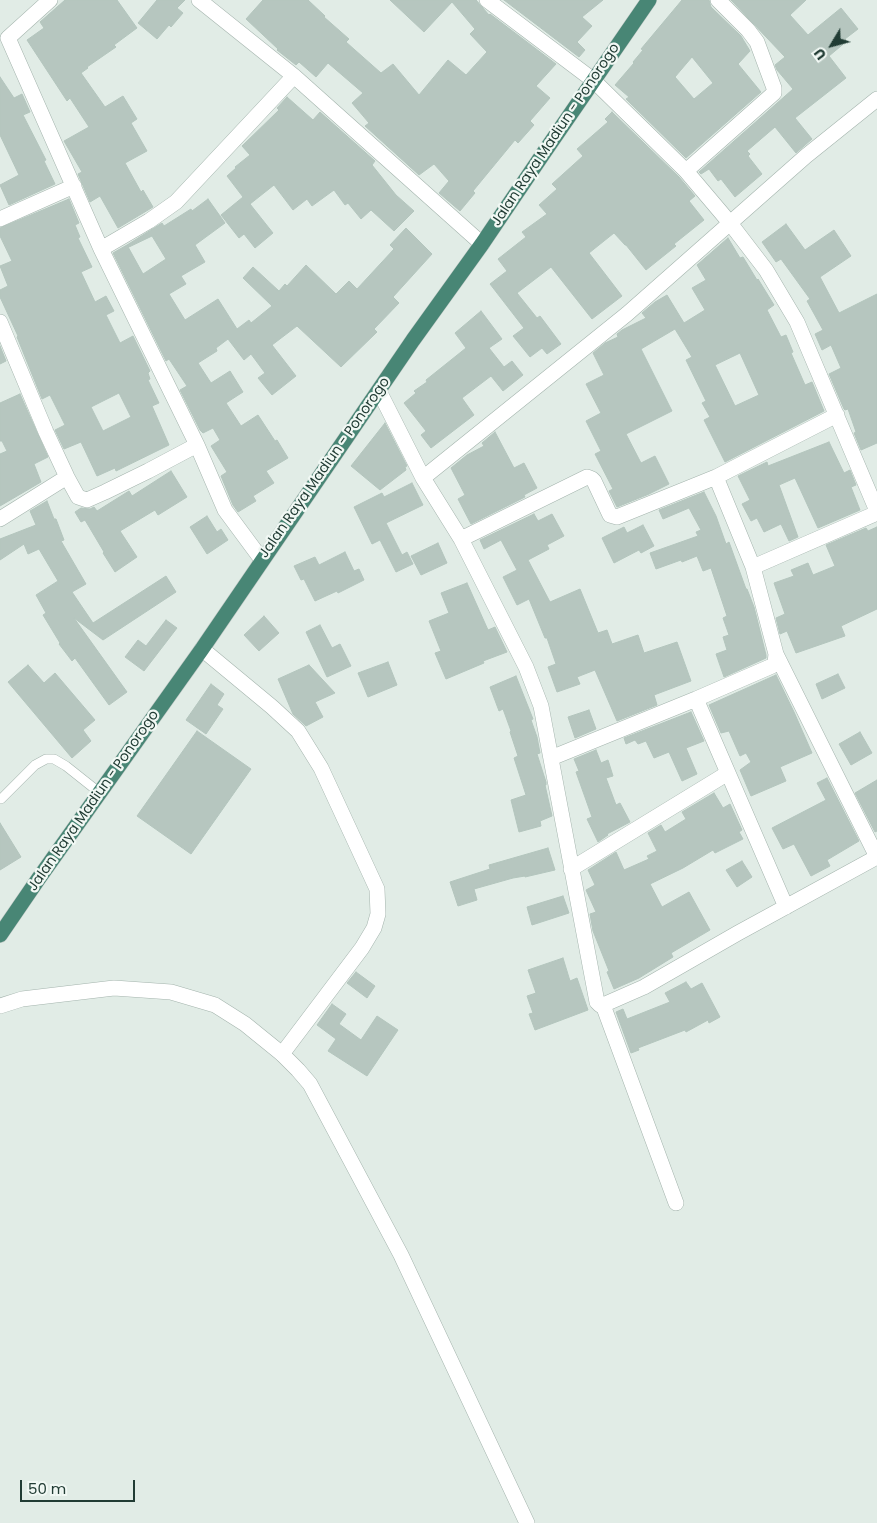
<!DOCTYPE html>
<style>
body{margin:0}
#map{position:relative;width:877px;height:1523px;overflow:hidden;background:#e1ece6;font-family:Poppins,sans-serif}
canvas{display:block}
.north{position:absolute;left:807px;top:20px;width:50px;height:50px;-webkit-text-stroke:4px #f1f8f4;paint-order:stroke;rotate:233deg;font-size:14px;font-weight:700;line-height:20px;text-align:center;color:#213c34}
.north::after{content:'';display:block;margin:auto;width:18px;height:22px;background:#213c34;clip-path:polygon(50% 0,100% 100%,50% 72%,0 100%)}
.scale{position:absolute;left:20px;top:1480px;width:115px;height:22px;box-sizing:border-box;border:2px solid #213c34;border-top:0;padding-left:6px;font-size:15px;line-height:18px;white-space:nowrap;color:#213c34;-webkit-text-stroke:4px #f1f8f4;paint-order:stroke}
</style>
<div id="map">
<canvas width="877" height="1523"></canvas>
<div class="north">U</div>
<div class="scale">50 m</div>
</div>
<script>
const ctx = document.querySelector('canvas').getContext('2d');
ctx.lineJoin = 'round';
function paint(path, color) {
  ctx.fillStyle = color;
  ctx.fill(path, 'evenodd');
}
function shape(rows) {
  const path = new Path2D();
  for (const r of rows) {
    path.moveTo(r[0], r[1]);
    for (let i = 2; i < r.length; i += 2) path.lineTo(r[i], r[i + 1]);
  }
  return path;
}
function stroke(path, color, width, dash) {
  ctx.strokeStyle = color;
  ctx.lineWidth = width;
  ctx.lineCap = dash ? 'butt' : 'round';
  ctx.setLineDash(dash || []);
  ctx.stroke(path);
}
function label(font, color, halo, rows, align = 'center') {
  ctx.font = font + ' Poppins,sans-serif';
  ctx.lineWidth = 4.5;
  ctx.setLineDash([]);
  ctx.textBaseline = 'middle';
  ctx.strokeStyle = halo;
  ctx.fillStyle = color;
  for (const [text, x, y, turn = 0] of rows) {
    ctx.save();
    ctx.translate(x, y);
    ctx.rotate((+turn || 0) * Math.PI / 180);
    ctx.textAlign = isNaN(turn) ? turn : align;
    if (halo) ctx.strokeText(text, 0, 0);
    ctx.fillText(text, 0, 0);
    ctx.restore();
  }
}
const building = shape([
 [65,0,117,0,137,28,114,45,116,47,87,67,88,68,81,73,105,107,123,96,137,119,131,123,147,151,125,163,141,192,143,190,153,207,118,228,100,196,90,202,78,174,82,172,64,141,89,127,70,98,67,101,27,40,44,28,40,22,65,0],
 [157,0,185,0,177,8,183,13,171,27,169,25,157,39,138,23,157,0],
 [263,0,308,0,325,16,324,17,349,39,346,42,381,73,393,64,419,95,448,60,466,75,487,52,470,34,475,29,452,2,424,32,390,0,476,0,489,15,490,14,556,64,536,86,550,98,530,121,534,125,518,143,515,140,473,191,475,193,460,211,439,193,449,181,434,164,419,175,365,126,369,123,352,103,363,93,328,63,316,77,299,62,296,65,277,50,278,49,246,19,263,0],
 [504,0,603,0,582,17,592,26,577,42,585,50,579,57,504,0],
 [682,0,709,0,711,7,741,36,750,51,738,64,761,92,686,158,626,99,629,97,615,85,634,63,633,62,643,50,641,49,682,0],
 [692,57,713,83,694,99,675,77,692,57],
 [731,0,806,0,790,15,808,35,841,8,858,29,845,39,847,41,829,56,846,78,795,118,812,139,796,153,775,127,747,151,750,154,748,156,762,174,735,197,721,179,718,181,709,169,701,174,699,172,793,89,777,70,775,65,785,57,731,0],
 [0,77,14,98,22,94,30,112,23,115,46,160,44,161,55,184,9,205,0,185,19,175,0,135,0,77],
 [287,97,313,120,320,112,375,161,372,165,396,195,414,211,394,231,371,210,361,219,348,203,345,205,334,190,312,206,307,199,293,210,274,185,250,204,273,233,255,248,244,234,239,238,221,215,243,197,227,176,236,168,235,167,250,155,242,146,279,110,277,108,287,97],
 [612,112,679,177,695,196,689,201,704,220,674,244,676,246,646,270,626,245,625,245,614,233,589,253,622,296,592,319,551,267,517,293,537,318,540,316,561,344,547,354,542,348,530,357,513,336,524,328,490,284,507,271,498,259,526,237,522,232,547,214,539,205,557,189,552,184,583,156,577,149,608,122,605,119,612,112],
 [69,199,79,223,75,225,80,237,78,238,92,267,81,272,95,302,106,296,114,311,106,315,120,343,133,336,150,371,148,373,150,379,148,380,159,403,152,406,169,445,116,471,115,468,97,476,81,442,64,449,55,430,65,425,50,395,42,399,17,337,18,336,0,297,0,290,8,286,0,266,12,261,0,236,0,228,69,199],
 [119,393,131,417,103,431,91,407,119,393],
 [208,199,225,223,195,245,205,262,181,276,186,284,169,294,185,320,218,299,237,329,249,320,251,323,272,306,243,278,253,267,279,291,285,284,287,286,306,265,336,294,349,281,357,289,394,249,390,245,406,228,432,254,393,297,399,303,374,329,377,332,341,367,297,326,272,345,296,376,272,395,258,378,265,373,251,354,244,360,228,339,216,348,217,351,198,363,211,383,230,371,243,392,226,403,241,426,258,415,275,441,277,440,288,458,266,471,274,483,253,496,256,501,238,512,233,505,221,476,227,472,211,446,220,440,213,428,203,433,200,430,180,390,187,386,169,359,166,361,113,253,127,245,143,274,166,259,152,236,129,247,127,245,162,223,164,226,191,209,192,211,208,199],
 [786,224,805,250,834,230,851,256,820,277,839,313,877,294,877,443,861,450,854,433,856,432,848,409,845,410,844,409,829,374,841,368,831,345,822,350,815,334,823,330,807,301,810,299,781,259,776,262,762,242,786,224],
 [728,238,740,258,743,257,757,280,758,279,774,305,767,310,781,337,786,335,793,352,791,353,805,385,812,382,824,411,725,462,704,420,710,417,702,403,706,401,686,360,692,357,675,329,641,349,672,411,626,434,641,463,655,456,669,484,649,494,617,507,609,491,613,489,595,454,601,451,586,421,601,413,586,384,604,375,593,353,605,343,618,337,617,334,622,330,646,318,642,313,655,302,667,295,684,323,705,310,692,288,706,280,697,265,728,238],
 [740,353,759,395,735,406,715,365,740,353],
 [481,311,502,339,489,348,504,367,512,361,523,375,503,391,491,376,462,398,474,415,431,448,421,435,426,431,404,403,416,393,414,391,427,382,426,380,466,348,455,333,481,311],
 [0,346,6,361,0,364,0,346],
 [20,394,48,457,34,464,41,482,0,506,0,454,7,451,2,441,0,441,0,403,20,394],
 [385,423,407,466,405,467,406,470,380,490,351,466,385,423],
 [495,432,514,468,524,463,537,488,524,495,525,497,471,524,458,499,465,495,451,468,467,455,484,446,482,443,495,432],
 [829,442,844,473,850,470,856,485,851,487,860,510,818,528,795,478,779,485,798,537,789,541,781,524,764,532,757,518,751,521,742,504,750,500,738,476,767,462,768,466,829,442],
 [171,471,187,497,158,515,155,510,120,531,137,557,115,572,103,553,104,552,85,520,81,522,75,512,81,508,90,509,94,507,97,511,129,491,132,496,171,471],
 [412,483,423,505,386,523,402,555,407,552,413,564,396,572,380,540,372,544,354,507,382,493,384,497,412,483],
 [704,492,716,516,726,544,729,542,746,589,747,589,754,607,766,655,766,658,724,677,716,654,727,650,723,637,729,635,723,618,727,616,711,568,703,571,697,556,682,562,681,560,656,569,650,553,698,536,696,532,701,530,689,508,663,519,659,510,704,492],
 [47,501,54,519,56,519,64,540,61,541,86,584,72,592,93,623,166,576,176,592,103,640,74,618,127,692,109,705,75,658,72,661,59,644,60,643,43,615,46,613,36,595,58,581,39,549,28,554,24,544,0,560,0,539,36,525,30,511,47,501],
 [534,514,538,521,552,514,564,536,547,545,549,549,528,560,550,602,580,589,598,633,607,630,612,644,638,635,644,653,677,642,691,681,654,695,657,705,617,721,595,670,577,677,580,684,557,692,548,667,556,664,547,638,545,638,529,599,517,605,503,577,517,570,501,540,484,549,480,540,534,514],
 [207,516,217,532,221,529,228,540,207,554,190,527,207,516],
 [643,525,654,546,641,553,639,550,614,563,602,538,624,527,627,533,643,525],
 [877,527,877,609,841,626,845,636,796,653,787,631,780,634,776,618,785,614,774,583,794,576,791,570,808,563,813,575,835,566,826,545,866,528,868,531,877,527],
 [438,543,447,563,421,575,411,556,438,543],
 [345,552,354,571,359,569,364,580,338,593,337,591,315,601,304,579,301,580,294,566,315,557,319,565,345,552],
 [467,583,488,630,495,627,507,652,483,661,484,663,446,679,435,653,441,651,429,621,449,613,441,593,467,583],
 [264,616,279,633,259,651,244,635,264,616],
 [166,620,177,628,144,671,125,657,138,640,146,646,166,620],
 [320,625,332,648,340,644,351,666,327,677,306,632,320,625],
 [388,662,397,685,368,697,358,673,388,662],
 [28,665,44,683,55,673,95,720,83,730,91,741,72,758,8,682,28,665],
 [309,665,335,693,315,702,323,717,306,726,293,714,278,679,309,665],
 [838,674,845,688,822,699,816,684,838,674],
 [776,675,794,712,812,753,780,767,786,781,751,796,740,770,751,762,746,753,740,756,729,731,721,733,709,705,776,675],
 [516,676,533,719,531,720,537,737,540,753,537,754,546,782,546,785,545,785,552,816,540,821,541,826,519,832,511,800,526,795,514,758,518,756,510,732,511,731,503,709,499,711,490,687,516,676],
 [211,684,224,694,217,705,223,709,206,734,186,720,211,684],
 [589,710,596,729,575,738,568,717,589,710],
 [691,712,704,741,686,748,697,774,682,781,669,752,654,758,646,741,638,744,635,740,626,744,624,738,691,712],
 [197,731,251,769,191,854,137,816,197,731],
 [860,732,872,753,851,765,839,744,860,732],
 [596,750,601,763,608,760,613,776,606,778,616,805,620,803,630,822,607,834,608,835,598,842,587,819,592,817,576,772,579,771,574,759,596,750],
 [827,778,859,841,827,860,830,866,811,876,794,844,783,849,772,828,826,800,817,783,827,778],
 [877,780,877,831,875,832,855,793,877,780],
 [714,793,723,808,730,804,742,830,739,832,743,839,715,853,713,850,683,868,650,884,662,907,689,892,710,930,671,953,673,957,639,978,614,989,607,972,609,971,593,931,590,914,596,912,586,890,595,885,588,870,616,852,624,870,649,859,647,856,657,851,648,833,661,825,665,832,686,819,682,812,714,793],
 [0,823,21,857,0,870,0,823],
 [548,848,555,870,525,877,525,876,513,878,474,889,477,900,458,906,450,882,490,869,489,865,548,848],
 [742,861,752,877,737,887,726,870,742,861],
 [563,896,569,913,532,925,527,907,563,896],
 [563,958,570,981,577,978,588,1010,535,1030,529,1014,533,1013,527,996,536,993,528,970,563,958],
 [356,972,375,986,367,998,347,983,356,972],
 [686,982,691,989,702,983,720,1017,709,1023,708,1020,686,1032,685,1030,638,1048,639,1050,631,1053,616,1012,623,1009,627,1019,670,1002,665,993,686,982],
 [332,1004,346,1014,339,1024,361,1040,377,1016,398,1030,367,1076,328,1051,336,1039,317,1025,332,1004]
]);
const service = shape([
 [1,799,35,765,46,759,54,759,66,766,100,793]
]);
const minor = shape([
 [50,0,8,38,101,249,197,445,225,510,262,560],
 [199,0,294,76,482,244],
 [487,0,593,80,686,171,730,223,766,270,797,322,877,511],
 [686,171,774,93,774,88,757,42,748,30,718,0],
 [0,219,74,186],
 [101,249,149,221,176,202,294,76],
 [0,322,46,432,67,477,78,497,87,500,105,492,148,471,197,445],
 [379,391,423,478,461,539,526,667,541,706,597,1002,600,1005,603,1005,644,987,738,933,877,857],
 [716,477,837,415],
 [423,478,627,314,806,156,877,99],
 [0,519,67,477],
 [461,539,587,477,592,479,594,481,610,515,617,517,716,477,753,567,776,654,775,663,772,666,696,699,551,758],
 [753,567,877,513],
 [202,649,272,707,298,731,321,768,377,889,378,914,374,928,362,948,282,1054],
 [776,654,877,857],
 [696,699,786,907],
 [571,869,728,773],
 [603,1005,676,1203]
]);
const tertiary = shape([
 [0,1006,22,999,114,988,171,992,215,1005,245,1024,282,1054,298,1070,310,1084,401,1255,527,1523]
]);
const trunk = shape([
 [0,935,39,878,202,649,413,340,482,244,543,154,649,0]
]);
const streetNames = [
 ["Jalan Raya Madiun - Ponorogo",556,135,-56],
 ["Jalan Raya Madiun - Ponorogo",325,468,-55],
 ["Jalan Raya Madiun - Ponorogo",94,801,-55]
];
paint(building, '#b6c6bf');
stroke(building, '#b3c5bd', 1);
stroke(service, '#a4b4ad', 10);
stroke(minor, '#a4b4ad', 16);
stroke(tertiary, '#a4b4ad', 16);
stroke(trunk, '#c1c8c6', 16);
stroke(service, '#fff', 9);
stroke(minor, '#fff', 15);
stroke(tertiary, '#fff', 15);
stroke(trunk, '#488675', 15);
label('14px', '#213c34', '#f1f8f4', streetNames);
</script>
